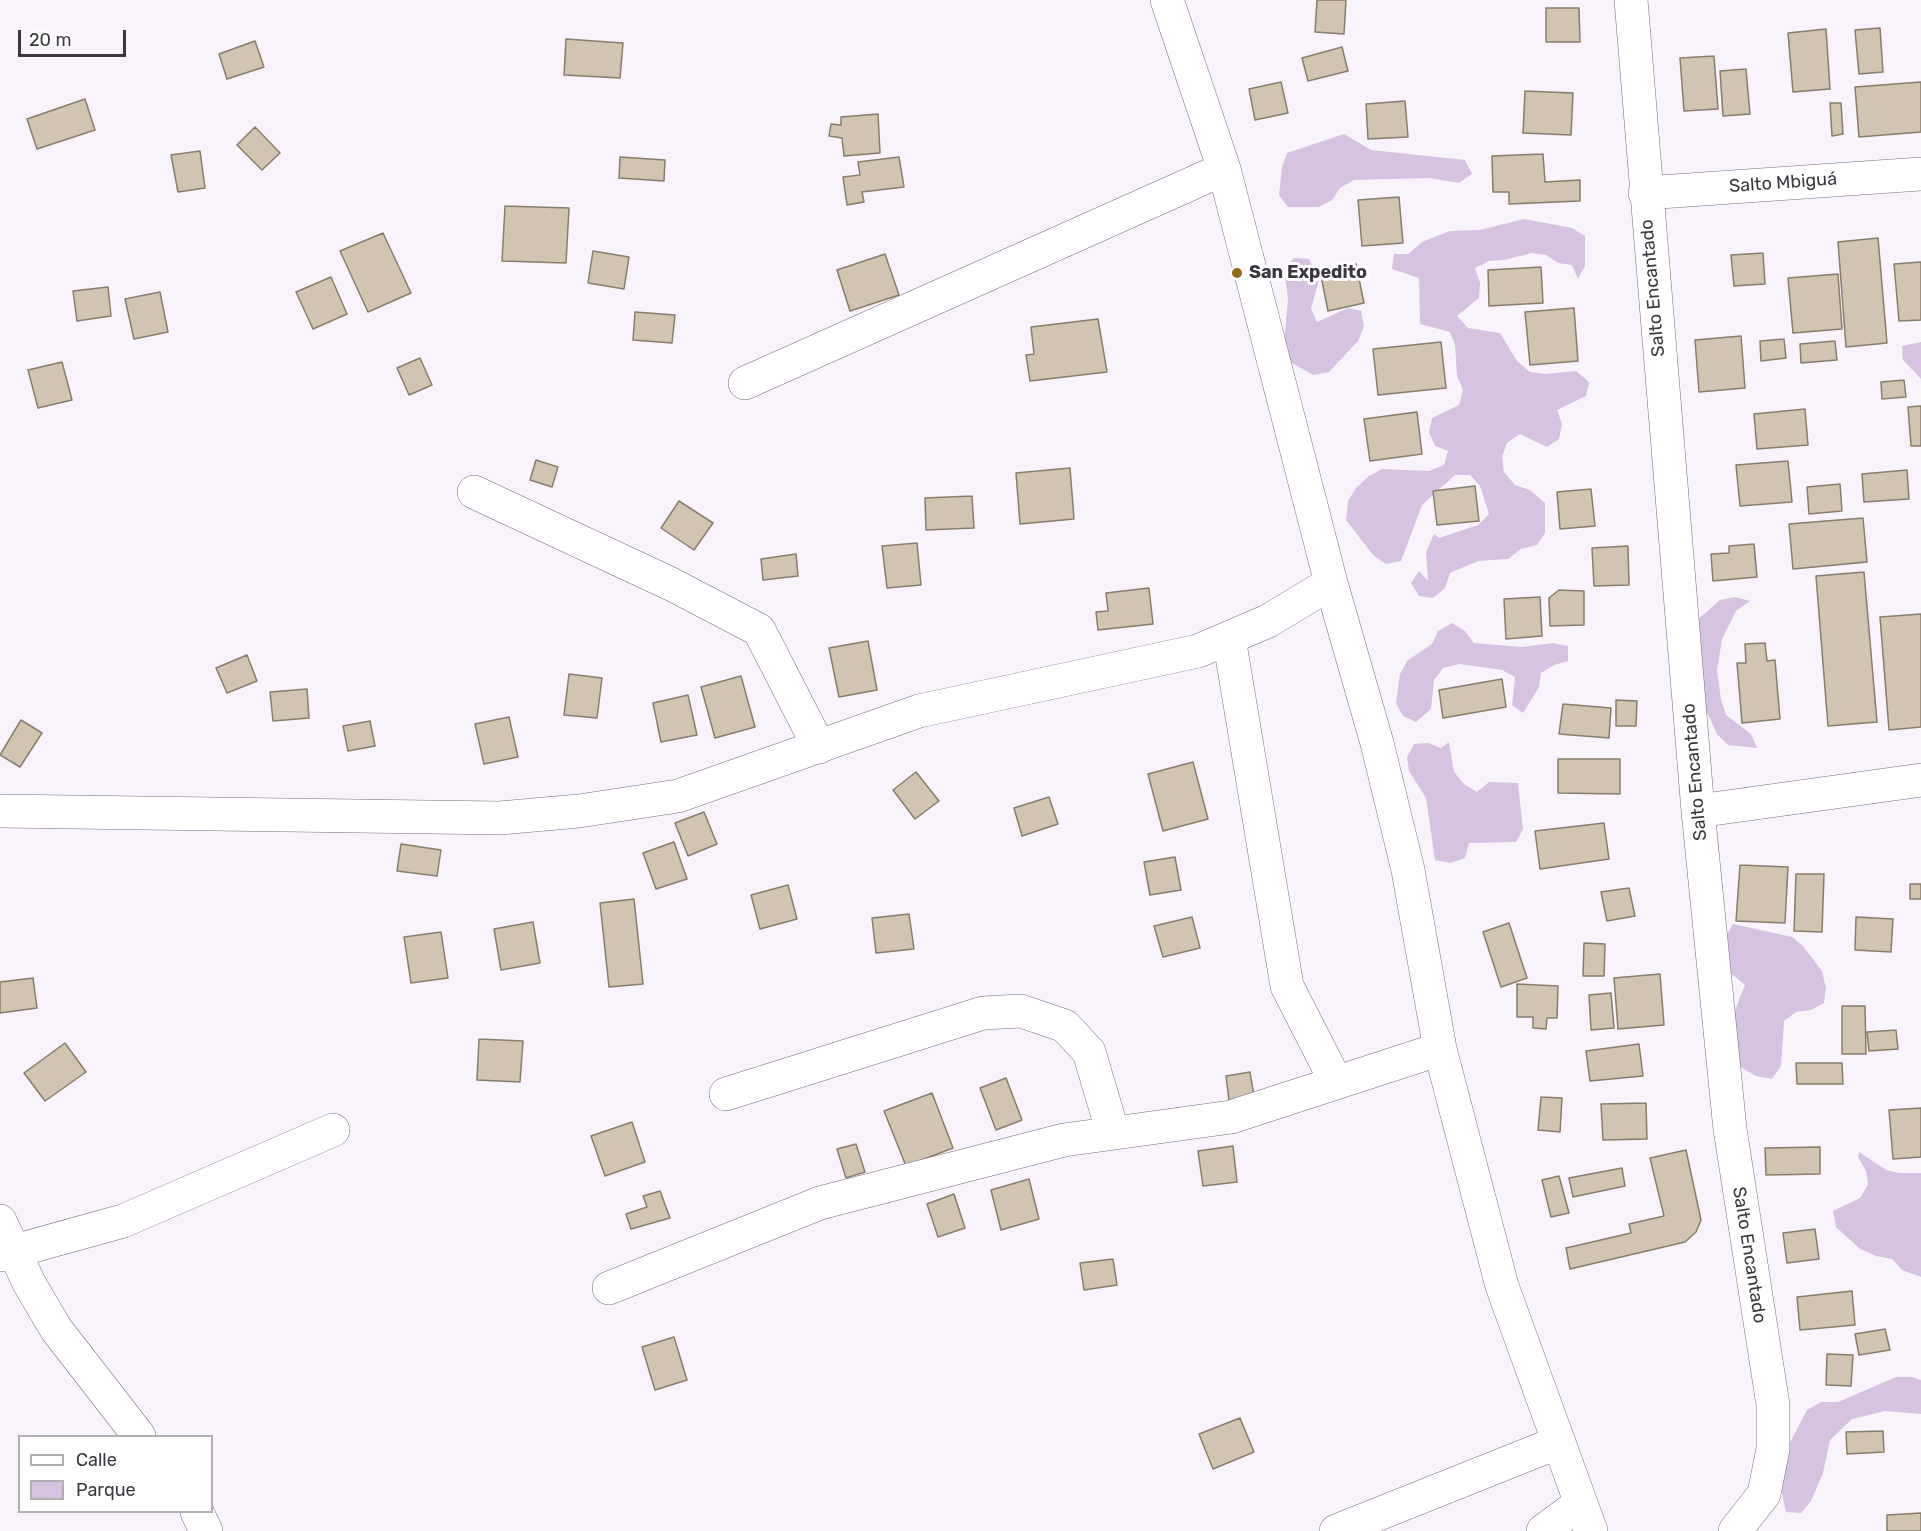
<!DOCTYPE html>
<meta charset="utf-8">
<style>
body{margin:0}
#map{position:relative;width:1921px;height:1531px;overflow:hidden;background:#f9f4fc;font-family:Rubik,sans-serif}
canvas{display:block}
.legend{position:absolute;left:18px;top:1435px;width:195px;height:78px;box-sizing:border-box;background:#fff;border:2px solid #b1afb2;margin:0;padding:8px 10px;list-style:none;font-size:18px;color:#3c373f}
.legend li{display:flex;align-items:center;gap:12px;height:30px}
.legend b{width:30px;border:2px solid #b1afb2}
.scale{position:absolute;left:18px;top:30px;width:108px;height:27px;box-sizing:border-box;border:3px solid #3c373f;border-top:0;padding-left:8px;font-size:18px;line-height:21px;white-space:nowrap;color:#3c373f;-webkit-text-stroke:4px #fff;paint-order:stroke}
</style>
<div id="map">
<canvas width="1921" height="1531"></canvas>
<ul class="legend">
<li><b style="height:8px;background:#fff"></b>Calle</li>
<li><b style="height:16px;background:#d6c2e1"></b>Parque</li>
</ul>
<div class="scale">20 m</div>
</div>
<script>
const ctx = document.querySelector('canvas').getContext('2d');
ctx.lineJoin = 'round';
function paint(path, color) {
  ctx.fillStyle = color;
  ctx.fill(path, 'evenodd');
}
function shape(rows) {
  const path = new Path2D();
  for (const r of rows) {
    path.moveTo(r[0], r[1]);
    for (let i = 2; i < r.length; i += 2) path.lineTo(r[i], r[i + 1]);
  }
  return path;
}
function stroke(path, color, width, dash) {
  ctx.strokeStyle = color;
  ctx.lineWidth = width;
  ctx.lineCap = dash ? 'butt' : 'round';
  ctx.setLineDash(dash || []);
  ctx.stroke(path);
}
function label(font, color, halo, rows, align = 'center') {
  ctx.font = font + ' Rubik,sans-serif';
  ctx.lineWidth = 6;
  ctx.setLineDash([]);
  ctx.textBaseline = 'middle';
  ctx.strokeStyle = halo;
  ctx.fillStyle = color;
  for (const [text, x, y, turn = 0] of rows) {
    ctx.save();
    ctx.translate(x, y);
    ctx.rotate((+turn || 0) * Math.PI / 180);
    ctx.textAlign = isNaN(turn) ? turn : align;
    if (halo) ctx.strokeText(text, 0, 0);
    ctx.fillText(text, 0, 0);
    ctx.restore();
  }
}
const green = shape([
 [1344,134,1371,150,1465,160,1472,174,1459,183,1429,178,1354,180,1340,188,1332,200,1319,207,1288,207,1279,195,1282,167,1287,153],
 [1524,219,1572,228,1585,236,1585,266,1578,279,1572,265,1558,263,1546,255,1532,253,1504,260,1489,261,1475,268,1480,283,1479,298,1457,316,1468,328,1500,333,1517,361,1530,372,1546,374,1576,371,1589,382,1586,396,1557,410,1562,424,1559,439,1547,447,1520,434,1507,443,1502,457,1504,472,1515,485,1530,490,1545,503,1545,533,1537,545,1521,549,1508,559,1478,561,1450,573,1445,588,1433,598,1419,596,1411,583,1419,571,1428,581,1426,552,1434,534,1439,538,1478,525,1489,514,1480,486,1470,475,1455,475,1422,505,1401,561,1386,564,1373,555,1346,520,1348,501,1356,488,1369,476,1382,469,1429,471,1444,465,1448,451,1435,446,1429,432,1432,418,1459,405,1463,390,1457,376,1455,345,1450,332,1420,324,1419,278,1392,269,1394,254,1408,254,1422,242,1450,231,1480,230],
 [1294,258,1309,259,1319,280,1311,308,1317,322,1348,308,1361,311,1364,326,1358,341,1329,372,1313,375,1287,360,1284,345,1288,299,1284,269],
 [1921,342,1921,379,1903,360,1902,346],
 [1735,597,1750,601,1736,611,1722,639,1717,670,1721,700,1726,715,1751,734,1757,748,1728,745,1717,734,1693,682,1697,620,1720,600],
 [1452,623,1465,631,1474,643,1522,647,1553,643,1568,646,1568,661,1554,665,1541,673,1539,687,1523,713,1512,705,1515,677,1502,670,1459,664,1443,668,1434,680,1431,709,1416,722,1403,716,1396,703,1400,674,1407,661,1432,644,1438,631],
 [1449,742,1454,772,1464,784,1477,792,1489,782,1518,783,1523,829,1516,842,1469,843,1465,858,1450,863,1435,860,1426,798,1409,771,1407,757,1414,744,1428,743,1441,748],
 [1733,924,1792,937,1803,946,1822,971,1826,988,1824,1003,1811,1010,1796,1012,1784,1021,1781,1066,1772,1079,1756,1076,1730,1061,1733,1015,1745,985,1722,966,1719,950],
 [1859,1152,1886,1170,1900,1173,1921,1173,1921,1277,1902,1270,1892,1259,1876,1256,1860,1249,1836,1227,1833,1211,1860,1198,1868,1185,1866,1171,1858,1157],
 [1896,1377,1912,1377,1921,1380,1921,1414,1885,1411,1852,1419,1830,1440,1823,1473,1811,1501,1801,1513,1786,1512,1780,1483,1784,1454,1807,1410,1821,1402,1838,1402]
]);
const building = shape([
 [1317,0,1346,0,1344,34,1315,32,1317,0],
 [1546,8,1579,8,1580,42,1546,42,1546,8],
 [1880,28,1883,72,1859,74,1855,30,1880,28],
 [1826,29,1830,89,1793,92,1788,33,1826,29],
 [566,39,623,43,620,78,564,75,566,39],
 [255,41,264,67,227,79,219,54,255,41],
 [1342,47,1348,71,1308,81,1302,58,1342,47],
 [1714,56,1718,109,1684,111,1680,58,1714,56],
 [1746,69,1750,114,1723,116,1720,71,1746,69],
 [1281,82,1288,113,1255,120,1249,89,1281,82],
 [1921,82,1921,132,1859,137,1855,87,1921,82],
 [1525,91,1573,93,1571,135,1523,133,1525,91],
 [85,99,95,130,37,149,27,119,85,99],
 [1405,101,1408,137,1368,139,1366,104,1405,101],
 [1830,103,1841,103,1843,134,1832,136,1830,103],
 [878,114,880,153,844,156,842,138,829,136,831,124,841,125,841,117,878,114],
 [255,127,280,153,262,170,237,145,255,127],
 [200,151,205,188,178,192,171,155,200,151],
 [1543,154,1545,182,1580,180,1580,201,1509,204,1509,192,1493,192,1492,156,1543,154],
 [620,157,665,160,664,181,619,178,620,157],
 [899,157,904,187,862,192,864,202,847,205,843,177,860,175,858,162,899,157],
 [1399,197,1403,243,1362,246,1358,200,1399,197],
 [505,206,569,208,566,263,502,261,505,206],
 [383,233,411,293,368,312,340,251,383,233],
 [1878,238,1887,343,1846,347,1838,242,1878,238],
 [593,251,629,257,624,289,588,283,593,251],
 [1763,253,1765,284,1734,286,1731,255,1763,253],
 [885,254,899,295,850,311,837,270,885,254],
 [1921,262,1921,320,1899,321,1894,264,1921,262],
 [1356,264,1364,303,1328,311,1320,271,1356,264],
 [1541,267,1543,303,1489,306,1488,270,1541,267],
 [1838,274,1842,329,1793,333,1788,278,1838,274],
 [331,277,347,314,313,329,296,292,331,277],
 [108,287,111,316,77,321,73,291,108,287],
 [160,292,168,332,134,339,125,299,160,292],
 [1574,308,1578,361,1530,365,1525,312,1574,308],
 [635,312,675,315,672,343,633,340,635,312],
 [1098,319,1107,372,1030,381,1026,355,1034,354,1031,327,1098,319],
 [1741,336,1745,388,1699,392,1695,340,1741,336],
 [1784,339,1786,358,1761,361,1760,341,1784,339],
 [1835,341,1837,360,1801,363,1800,344,1835,341],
 [1441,342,1446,388,1378,395,1373,349,1441,342],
 [420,358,432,385,409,395,397,368,420,358],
 [62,362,72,400,38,408,28,370,62,362],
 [1904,380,1906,397,1882,399,1881,382,1904,380],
 [1921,406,1921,446,1911,446,1908,407,1921,406],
 [1805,409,1808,445,1757,449,1754,414,1805,409],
 [1417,412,1422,454,1370,461,1364,419,1417,412],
 [536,460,558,467,552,487,530,480,536,460],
 [1788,461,1792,502,1740,506,1736,465,1788,461],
 [1070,468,1074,519,1020,524,1016,473,1070,468],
 [1907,470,1909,499,1864,502,1862,474,1907,470],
 [1840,484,1842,511,1809,514,1807,487,1840,484],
 [1475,486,1479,521,1437,525,1433,491,1475,486],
 [1591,489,1595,526,1560,529,1557,492,1591,489],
 [972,496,974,528,926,530,925,498,972,496],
 [679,501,713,523,694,550,661,528,679,501],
 [1863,518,1867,562,1793,569,1789,524,1863,518],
 [917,543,921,585,887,588,882,546,917,543],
 [1754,544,1757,577,1713,581,1711,554,1729,553,1729,546,1754,544],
 [1628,546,1629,585,1594,586,1592,548,1628,546],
 [796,554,798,576,763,580,761,559,796,554],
 [1864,572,1877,722,1828,726,1816,576,1864,572],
 [1149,588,1153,624,1098,630,1096,612,1108,611,1106,593,1149,588],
 [1559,590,1584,591,1584,625,1550,626,1549,598,1559,590],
 [1540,597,1542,636,1506,639,1504,599,1540,597],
 [1921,614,1921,727,1889,730,1880,617,1921,614],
 [868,641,877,690,839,697,829,648,868,641],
 [1765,643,1767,661,1775,660,1780,719,1742,723,1737,663,1746,663,1745,644,1765,643],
 [247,655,257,681,227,693,216,668,247,655],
 [569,674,602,678,597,718,564,715,569,674],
 [741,676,755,727,715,738,701,687,741,676],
 [1502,679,1506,707,1443,718,1439,690,1502,679],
 [307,689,309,718,273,721,270,692,307,689],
 [688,695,697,735,661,742,653,703,688,695],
 [1616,700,1637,701,1636,726,1616,726,1616,700],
 [1563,704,1611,708,1609,738,1559,734,1563,704],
 [509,717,518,757,484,764,475,724,509,717],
 [21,720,42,733,20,767,0,755,21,720],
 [370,721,375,746,348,751,343,726,370,721],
 [1558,759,1620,759,1620,794,1558,793,1558,759],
 [1193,762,1208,819,1163,831,1148,774,1193,762],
 [916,772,939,801,915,819,893,790,916,772],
 [1049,797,1058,824,1022,836,1014,808,1049,797],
 [704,812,717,844,688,856,675,823,704,812],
 [1604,823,1609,859,1540,869,1535,831,1604,823],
 [674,842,687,879,656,889,643,853,674,842],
 [401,844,441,850,437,876,397,871,401,844],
 [1175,857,1181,890,1150,895,1144,862,1175,857],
 [1740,865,1788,867,1785,923,1736,921,1740,865],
 [1796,874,1824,874,1822,932,1794,931,1796,874],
 [1910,884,1921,884,1921,899,1910,899,1910,884],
 [788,885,797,919,760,929,751,895,788,885],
 [1629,888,1635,916,1607,921,1601,892,1629,888],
 [634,899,643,984,609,987,600,903,634,899],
 [909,914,914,949,876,953,872,918,909,914],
 [1192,917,1200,948,1163,957,1154,926,1192,917],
 [1856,917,1893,919,1891,952,1855,950,1856,917],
 [533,922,540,963,501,970,494,929,533,922],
 [1509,923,1527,978,1501,987,1483,932,1509,923],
 [441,932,448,978,411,983,404,937,441,932],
 [1584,943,1605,944,1604,976,1583,976,1584,943],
 [1660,974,1664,1025,1618,1029,1614,978,1660,974],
 [33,978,37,1008,0,1013,0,982,33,978],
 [1517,984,1558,986,1557,1018,1547,1018,1546,1029,1533,1028,1533,1017,1517,1017,1517,984],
 [1611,993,1614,1028,1591,1030,1589,995,1611,993],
 [1842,1006,1865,1006,1866,1054,1842,1054,1842,1006],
 [1896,1030,1898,1049,1869,1051,1867,1032,1896,1030],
 [479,1039,523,1041,520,1082,477,1080,479,1039],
 [65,1043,86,1072,45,1101,24,1073,65,1043],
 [1639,1044,1643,1076,1590,1081,1586,1051,1639,1044],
 [1796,1063,1842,1063,1843,1084,1797,1084,1796,1063],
 [1250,1072,1254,1096,1229,1100,1226,1076,1250,1072],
 [1006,1078,1022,1120,996,1130,980,1088,1006,1078],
 [932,1093,953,1148,906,1166,884,1111,932,1093],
 [1541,1097,1562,1098,1560,1132,1538,1130,1541,1097],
 [1646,1103,1647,1139,1603,1140,1601,1104,1646,1103],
 [1921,1108,1921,1157,1893,1159,1889,1110,1921,1108],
 [632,1122,645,1162,605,1176,591,1136,632,1122],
 [856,1144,865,1172,846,1178,837,1149,856,1144],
 [1233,1146,1237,1182,1203,1186,1198,1151,1233,1146],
 [1820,1147,1820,1174,1766,1175,1765,1148,1820,1147],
 [1686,1150,1701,1220,1696,1232,1685,1242,1570,1269,1566,1248,1631,1233,1629,1224,1664,1216,1650,1158,1686,1150],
 [1622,1168,1625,1186,1573,1197,1569,1178,1622,1168],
 [1559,1176,1569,1213,1551,1217,1542,1180,1559,1176],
 [1029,1179,1039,1219,1001,1230,991,1190,1029,1179],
 [660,1191,670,1218,631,1229,626,1214,647,1207,643,1196,660,1191],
 [954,1194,965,1228,938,1237,927,1204,954,1194],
 [1815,1229,1819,1259,1787,1263,1783,1233,1815,1229],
 [1113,1259,1117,1285,1084,1290,1080,1263,1113,1259],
 [1852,1291,1855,1325,1800,1330,1797,1297,1852,1291],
 [1885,1329,1890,1350,1859,1355,1855,1334,1885,1329],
 [674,1337,687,1380,655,1390,642,1347,674,1337],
 [1827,1354,1853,1355,1851,1386,1826,1385,1827,1354],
 [1240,1418,1254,1452,1213,1469,1199,1434,1240,1418],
 [1883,1431,1884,1452,1847,1454,1846,1432,1883,1431],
 [1921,1513,1921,1531,1887,1531,1887,1515,1921,1513]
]);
const minor = shape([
 [1167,0,1224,169,1331,583,1377,743,1408,870,1440,1049,1502,1286,1591,1531],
 [1631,0,1698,811,1730,1129,1773,1405,1773,1449,1764,1494,1735,1531],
 [1645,193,1921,174],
 [745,383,1224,169],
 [474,492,671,584,759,630,819,747],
 [1229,638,1287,986,1336,1082],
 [0,811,500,818,579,811,678,796,919,711,1198,651,1268,621,1331,583],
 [1698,811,1921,780],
 [726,1094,983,1013,1021,1011,1065,1026,1089,1052,1113,1133],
 [0,1221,29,1283,56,1329,139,1436],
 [0,1255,123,1221,333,1130],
 [609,1288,820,1203,1064,1140,1231,1117,1440,1049],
 [197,1512,206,1531],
 [1336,1531,1559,1442],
 [1543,1531,1581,1503]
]);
const markers = [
 [1237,273,6,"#936d16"]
];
const streetNames = [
 ["Salto Mbiguá",1783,183,-4],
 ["Salto Encantado",1653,288,-95],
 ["Salto Encantado",1695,772,-95],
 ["Salto Encantado",1749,1255,81]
];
const poiNames = [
 ["San Expedito",1249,273]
];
paint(green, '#d6c2e1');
paint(building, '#d1c5b1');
stroke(building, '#887d6a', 1.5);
stroke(minor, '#796d80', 34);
stroke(minor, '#fff', 33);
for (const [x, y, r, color] of markers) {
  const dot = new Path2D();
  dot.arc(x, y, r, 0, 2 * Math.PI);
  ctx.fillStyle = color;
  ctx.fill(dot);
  stroke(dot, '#fff', 2);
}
label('18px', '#3c373f', '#fff', streetNames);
label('bold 18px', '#3c373f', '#fff', poiNames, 'left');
</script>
